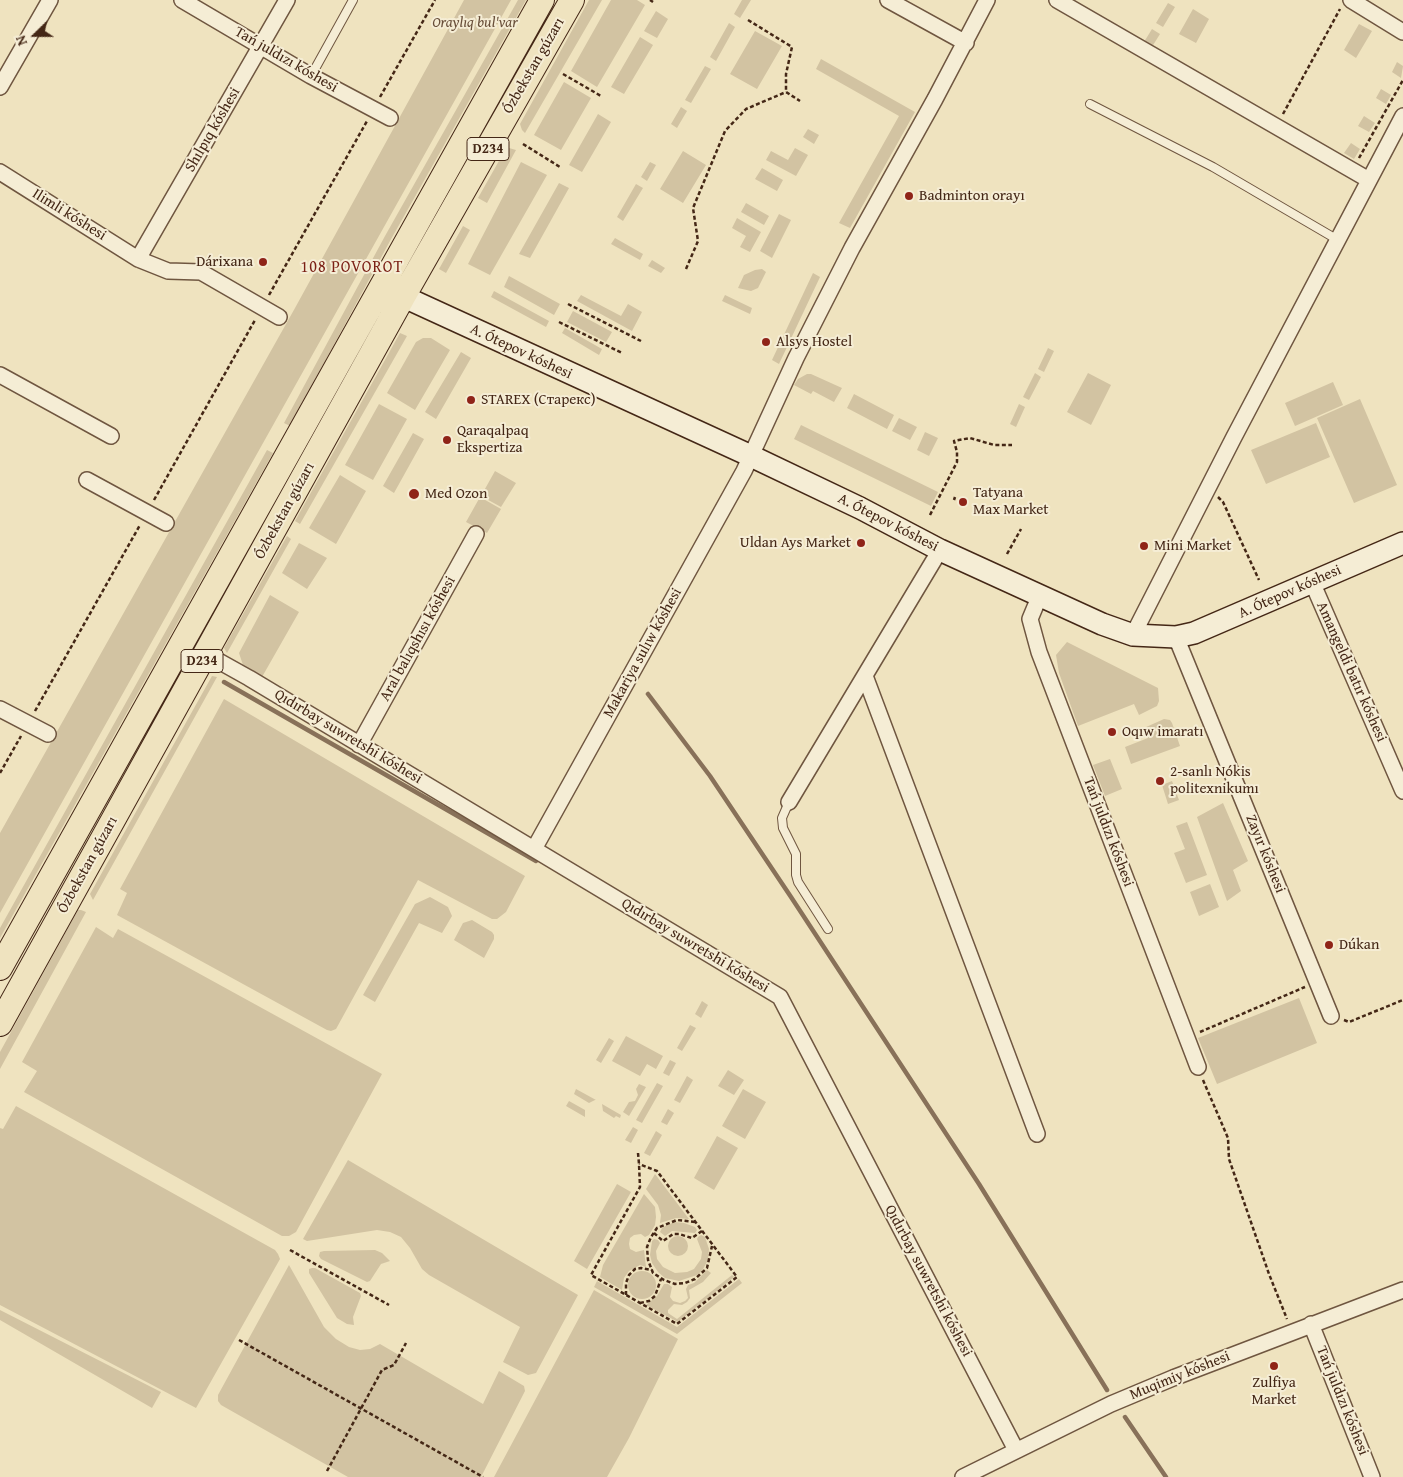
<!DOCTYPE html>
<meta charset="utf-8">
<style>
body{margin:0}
#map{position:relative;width:1403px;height:1477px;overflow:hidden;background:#efe3bf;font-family:"Gentium Book Plus",serif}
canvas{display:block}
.north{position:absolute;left:10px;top:10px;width:50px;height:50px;-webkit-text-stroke:4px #f5edd5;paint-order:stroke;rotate:248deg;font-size:14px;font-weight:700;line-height:20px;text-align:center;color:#442716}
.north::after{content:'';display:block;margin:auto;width:18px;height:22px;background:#442716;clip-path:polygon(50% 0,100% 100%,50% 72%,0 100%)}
</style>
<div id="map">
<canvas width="1403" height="1477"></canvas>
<div class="north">N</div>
</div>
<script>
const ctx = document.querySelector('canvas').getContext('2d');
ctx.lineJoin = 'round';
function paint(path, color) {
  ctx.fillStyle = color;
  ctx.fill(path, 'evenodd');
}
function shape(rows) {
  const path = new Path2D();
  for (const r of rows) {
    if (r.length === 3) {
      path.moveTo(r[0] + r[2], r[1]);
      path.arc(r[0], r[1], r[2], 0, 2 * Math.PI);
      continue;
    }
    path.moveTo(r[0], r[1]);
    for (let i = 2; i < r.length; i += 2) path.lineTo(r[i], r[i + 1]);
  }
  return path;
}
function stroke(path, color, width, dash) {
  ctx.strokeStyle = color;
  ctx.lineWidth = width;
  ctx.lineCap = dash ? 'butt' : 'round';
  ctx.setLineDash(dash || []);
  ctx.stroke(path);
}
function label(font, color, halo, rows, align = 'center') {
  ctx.font = font + ' "Gentium Book Plus",serif';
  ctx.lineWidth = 4;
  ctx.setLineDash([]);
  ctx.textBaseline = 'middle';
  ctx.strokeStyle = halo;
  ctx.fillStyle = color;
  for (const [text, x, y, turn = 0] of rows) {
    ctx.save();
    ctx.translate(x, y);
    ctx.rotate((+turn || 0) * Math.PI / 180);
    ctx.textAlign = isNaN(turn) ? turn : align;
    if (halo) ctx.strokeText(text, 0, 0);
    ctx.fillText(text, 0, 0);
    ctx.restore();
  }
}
const green = shape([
 [464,0,511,0,0,913,0,833,295,308],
 [518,0,526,0,390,241,290,426,284,423,385,236],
 [589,0,602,0,525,133,522,130,520,124],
 [611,0,637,0,645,5,597,87,571,71],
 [742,0,751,0,740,18,734,14],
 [1168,3,1175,7,1163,27,1156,23],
 [1193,9,1209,19,1196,43,1179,34],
 [656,11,668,19,657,38,644,31],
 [729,23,735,27,716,61,710,57],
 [1359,24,1372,31,1356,58,1344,50],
 [1152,29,1160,34,1150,50,1144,42],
 [755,31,782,46,757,89,730,74],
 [640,37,653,45,624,94,611,87],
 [821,59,915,112,850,228,839,223,899,116,816,69],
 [1397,62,1403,66,1401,78,1392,72],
 [705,66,711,69,691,103,685,100],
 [564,82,591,98,561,150,534,135],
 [1381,89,1391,95,1386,104,1376,98],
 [681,107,687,111,677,128,671,124],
 [598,114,611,122,582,172,569,165],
 [1364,116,1375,123,1369,132,1358,126],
 [808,129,819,135,814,144,803,137],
 [1351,143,1360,149,1354,159,1344,153],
 [509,148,516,150,487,203,478,198,504,152],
 [795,148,808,155,796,176,766,160,771,151,788,160],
 [683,151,706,165,683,203,660,189],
 [521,162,547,175,490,275,468,264],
 [650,162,656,165,647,181,641,177],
 [762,168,783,180,777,191,755,179],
 [559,183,569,188,530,258,519,254],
 [636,184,643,188,623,221,617,217],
 [746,203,769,216,764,225,741,212],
 [779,214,791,220,772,258,760,251],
 [737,218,761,232,750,252,740,247,746,236,732,228],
 [463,226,470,230,446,273,439,269],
 [615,238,643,254,640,260,611,244],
 [652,260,665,268,661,273,648,266],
 [762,269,766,272,758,288,751,291,738,288,744,275,755,270],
 [813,273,820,277,779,364,772,360],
 [509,276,560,304,554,315,504,287],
 [494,291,549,321,546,327,491,297],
 [581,295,621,316,628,304,642,312,632,331,577,301],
 [725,295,752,308,750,314,722,301],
 [573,311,612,332,606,342,567,322],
 [565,328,602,349,599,355,562,333],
 [400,333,407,336,300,524,295,521],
 [423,338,431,338,450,350,415,410,387,393,416,342],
 [1048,348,1054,351,1044,372,1038,369],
 [461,352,471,358,436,419,425,412],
 [1035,373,1041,377,1029,400,1023,397],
 [1088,373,1111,385,1091,425,1067,412],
 [807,374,811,374,842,388,834,402,813,391,811,394,794,385,798,379],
 [1333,382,1343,405,1295,426,1285,403],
 [854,394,894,415,887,429,847,408],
 [1360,399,1397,485,1354,503,1317,418],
 [379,404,407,419,373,480,345,465],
 [1019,404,1025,407,1016,427,1010,424],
 [899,418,917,427,910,440,892,431],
 [1316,423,1330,457,1266,484,1251,450],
 [801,425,938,492,931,506,794,439],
 [925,432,938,438,929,456,917,450],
 [413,433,424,439,394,493,383,486],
 [267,450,273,453,0,938,0,928],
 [495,471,516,483,501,507,481,496],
 [340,475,366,491,336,544,309,528],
 [480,497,501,509,487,533,466,522],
 [287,536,291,539,227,653,224,648,225,646],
 [299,543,327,558,307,589,282,573],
 [270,595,299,612,262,677,243,665,239,653],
 [1067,642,1158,688,1159,701,1157,706,1139,715,1134,704,1078,726,1059,673,1056,655],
 [212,676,217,677,93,900,90,894],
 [224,699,525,876,506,912,497,919,492,919,418,880,336,1029,331,1031,327,1030,117,915,127,893,120,889],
 [1164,719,1170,720,1172,723,1180,746,1131,764,1125,747,1148,738,1144,728],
 [1110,759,1122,789,1105,796,1093,765],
 [1172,781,1179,800,1168,804,1162,785],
 [1223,803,1248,861,1233,870,1241,891,1227,901,1197,817],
 [1187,822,1207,875,1186,883,1174,853,1185,849,1176,826],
 [1210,884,1219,907,1199,916,1190,892],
 [430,897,448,907,452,916,442,933,419,923,375,1002,363,995,415,904],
 [78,910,81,910,86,912,0,1069,0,1052],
 [472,920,492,932,494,935,494,939,484,958,454,940,463,923],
 [96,927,113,938,118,929,382,1074,296,1232,289,1236,282,1236,24,1092,37,1071,22,1062],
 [1299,998,1317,1043,1217,1084,1198,1038],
 [702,1001,708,1005,701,1018,695,1014],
 [690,1025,696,1028,682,1051,677,1048],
 [626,1036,663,1056,656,1069,647,1064,640,1076,612,1061],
 [609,1038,614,1041,601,1063,596,1060],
 [670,1060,676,1063,669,1076,663,1073],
 [728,1070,744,1080,734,1095,718,1086],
 [687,1076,693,1080,680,1103,674,1100],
 [657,1083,663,1086,642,1123,636,1120],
 [639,1084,646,1087,629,1116,623,1112,629,1102,635,1101,638,1095,636,1089],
 [576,1089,596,1100,595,1100,589,1103,574,1094],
 [743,1089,766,1102,745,1139,722,1126],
 [569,1101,585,1110,585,1117,566,1106],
 [602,1104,621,1115,620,1118,616,1116,614,1118,603,1111],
 [16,1106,275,1250,278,1254,280,1259,196,1408,0,1305,0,1128,3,1129],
 [668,1109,674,1113,667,1125,661,1122],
 [633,1127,638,1130,631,1143,625,1140],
 [656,1131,662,1135,650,1156,644,1153],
 [717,1136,738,1148,714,1190,694,1178],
 [348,1160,578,1295,536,1373,528,1375,503,1362,520,1327,429,1275,422,1269,410,1248,401,1237,390,1232,377,1230,307,1241,303,1239],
 [655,1174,689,1219,676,1218,660,1223,661,1215,658,1205,646,1189],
 [617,1184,631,1192,587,1269,574,1261],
 [644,1194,655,1207,656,1217,655,1225,649,1235,645,1237,641,1234,634,1235,630,1238,629,1244,630,1249,636,1252,644,1250,646,1267,640,1265,629,1271,624,1278,622,1290,600,1277,603,1265],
 [675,1222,684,1223,695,1227,697,1230,695,1233,672,1231,665,1236,660,1232,662,1228,667,1225],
 [701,1235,705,1237,709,1249,708,1260,702,1271,697,1275,679,1281,665,1278,658,1272,652,1263,650,1255,652,1241,654,1239,658,1240,660,1243,656,1251,657,1259,663,1267,675,1273,687,1272,694,1269,701,1259,702,1252,697,1239,698,1237],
 [678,1246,10],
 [375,1250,382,1253,390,1261,381,1264,370,1281,367,1282,321,1259,319,1256,320,1252,324,1251],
 [289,1265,324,1327,336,1339,349,1347,360,1350,370,1349,380,1344,483,1404,499,1371,524,1386,525,1391,481,1477,348,1477,221,1405,218,1401,218,1395],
 [312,1268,315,1268,360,1293,361,1296,353,1317,354,1325,347,1324,337,1318,309,1273,309,1269],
 [707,1270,711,1273,703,1282,689,1290,690,1298,687,1302,682,1305,674,1304,668,1310,668,1313,677,1319,732,1275,734,1277,678,1322,646,1305,657,1296,664,1284,668,1284,672,1287,670,1297,673,1301,680,1303,685,1301,688,1298,686,1289,688,1285,694,1283],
 [642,1285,14],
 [739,1279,742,1283,677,1334,594,1287,597,1281,677,1327],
 [594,1290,678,1339,629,1438,607,1477,494,1477],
 [0,1310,161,1392,152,1408,0,1320]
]);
const stream = shape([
 [224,682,536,861],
 [648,694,710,776,791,897,979,1184,1107,1390],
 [1125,1417,1166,1477]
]);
const path = shape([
 [650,0,653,2],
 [748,20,792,47,786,74,786,92,800,101],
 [563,74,601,96],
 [380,97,435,0],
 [1283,114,1340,9],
 [523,144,560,167],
 [1359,158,1403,80],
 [686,269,698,241,693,208,725,131,746,109,786,92],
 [269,295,367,121],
 [568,304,641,341],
 [559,322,622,353],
 [1218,497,1223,502,1259,580],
 [154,500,255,320],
 [954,500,955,497],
 [930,515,957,462,957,452,954,441,970,438,994,445,1012,445],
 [1007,554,1021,529],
 [35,711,140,525],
 [0,773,21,736],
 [1344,1020,1349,1022,1403,1000],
 [1200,1032,1305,987],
 [1203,1080,1228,1138,1229,1159,1269,1274,1287,1319],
 [638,1153,639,1164,640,1187,591,1275,677,1324,737,1277,657,1171,639,1164],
 [695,1222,677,1220,657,1228,651,1237,647,1247,648,1260,653,1273,664,1280,675,1284,685,1283,695,1279,707,1268,712,1246],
 [654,1233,663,1241,673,1234,679,1234,692,1238,702,1231],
 [290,1250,389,1305],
 [626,1295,626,1283,629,1275,635,1269,641,1268,652,1270],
 [640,1303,649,1301,655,1296,661,1279],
 [239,1340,483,1477],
 [327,1471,382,1370,394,1365,406,1343]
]);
const lane = shape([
 [311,76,353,0],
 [1090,104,1213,167,1338,240],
 [789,802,782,818,783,828,796,854,796,875,798,882,828,929]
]);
const street = shape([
 [182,0,311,76,390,118],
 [888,0,966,43],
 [1057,0,1369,180],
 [1351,0,1403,32],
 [0,87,50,0],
 [0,172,138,259,168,271,201,272,279,317],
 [138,259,287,0],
 [0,375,111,436],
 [87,480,166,523],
 [1312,582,1403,791],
 [1040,595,1030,619,1039,652,1198,1067],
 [1133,635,1234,437,1403,116],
 [1176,637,1331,1016],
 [206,654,249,678,780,997,1016,1450],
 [865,676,1037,1134],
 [0,709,48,734],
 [359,745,476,534],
 [789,802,940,550],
 [534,849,744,471,796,358,852,248,935,99,987,0],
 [1311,1324,1372,1477],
 [963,1477,1111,1404,1173,1378,1403,1290]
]);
const secondary = shape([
 [389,290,751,456,860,508,940,550,1102,624,1133,635,1176,637,1194,633,1403,543]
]);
const primary = shape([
 [0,968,542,0],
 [0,1024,403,297,572,0]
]);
const markers = [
 [909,196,5,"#8f2418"],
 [263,262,5,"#8f2418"],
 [766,342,5,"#8f2418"],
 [471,400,5,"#8f2418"],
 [447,440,5,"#8f2418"],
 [414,494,6,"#8f2418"],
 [963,502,5,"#8f2418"],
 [861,543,5,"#8f2418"],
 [1144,546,5,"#8f2418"],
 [1112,732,5,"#8f2418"],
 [1160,781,5,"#8f2418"],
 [1329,945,5,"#8f2418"],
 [1274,1366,5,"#8f2418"]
];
const shields = [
 [488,149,42],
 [202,661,42]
];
const shieldNames = [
 ["D234",488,149],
 ["D234",202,661]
];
const parkNames = [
 ["Oraylıq bul'var",475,23]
];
const streetNames = [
 ["Tań juldızı kóshesi",286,60,30],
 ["Ózbekstan gúzarı",534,66,-60],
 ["Shılpıq kóshesi",213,130,-60],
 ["Ilimli kóshesi",69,215,32],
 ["A. Ótepov kóshesi",521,352,25],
 ["Ózbekstan gúzarı",285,511,-61],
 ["A. Ótepov kóshesi",888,523,27],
 ["A. Ótepov kóshesi",1290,592,-24],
 ["Aral balıqshısı kóshesi",418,639,-61],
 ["Makariya sulıw kóshesi",643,653,-61],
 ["Amangeldi batır kóshesi",1351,672,66],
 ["Qıdırbay suwretshi kóshesi",348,737,31],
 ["Tań juldızı kóshesi",1108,832,69],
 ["Zayır kóshesi",1265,854,68],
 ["Ózbekstan gúzarı",88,865,-61],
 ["Qıdırbay suwretshi kóshesi",695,946,31],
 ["Qıdırbay suwretshi kóshesi",928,1281,62],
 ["Muqimiy kóshesi",1180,1376,-22],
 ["Tań juldızı kóshesi",1342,1401,68]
];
const poiNames = [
 ["Badminton orayı",919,196],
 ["Dárixana",253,262,"right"],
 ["Alsys Hostel",776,342],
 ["STAREX (Старекс)",481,400],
 ["Qaraqalpaq",457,431],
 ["Ekspertiza",457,448],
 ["Tatyana",973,493],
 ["Max Market",973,510],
 ["Med Ozon",425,494],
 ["Uldan Ays Market",851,543,"right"],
 ["Mini Market",1154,546],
 ["Oqıw imaratı",1122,732],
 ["2-sanlı Nókis",1170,772],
 ["politexnikumı",1170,789],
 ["Dúkan",1339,945],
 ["Zulfiya",1274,1383,"center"],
 ["Market",1274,1400,"center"]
];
const neighbourhoodNames = [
 ["108 POVOROT",352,268]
];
paint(green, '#d2c3a2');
stroke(stream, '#887159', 4.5);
stroke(lane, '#6f5640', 10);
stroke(street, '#6f5640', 18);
stroke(secondary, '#442716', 24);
stroke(primary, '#442716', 26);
stroke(path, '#442716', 2.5, [4, 2.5]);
stroke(lane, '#f5edd5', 8);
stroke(street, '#f5edd5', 15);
stroke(secondary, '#f5edd5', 21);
stroke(primary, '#efe3bf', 24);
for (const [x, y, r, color] of markers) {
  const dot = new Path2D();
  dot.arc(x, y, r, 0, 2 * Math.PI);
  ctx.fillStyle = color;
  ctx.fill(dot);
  stroke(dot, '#f5edd5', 2);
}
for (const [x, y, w] of shields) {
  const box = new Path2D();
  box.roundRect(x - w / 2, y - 11.5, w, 23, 4);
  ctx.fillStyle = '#f5edd5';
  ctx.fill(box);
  stroke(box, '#442716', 1);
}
label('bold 14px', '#442716', null, shieldNames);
label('italic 15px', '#684e39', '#f5edd5', parkNames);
label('15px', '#442716', '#f5edd5', streetNames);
label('15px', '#442716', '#f5edd5', poiNames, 'left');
ctx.letterSpacing = '1px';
label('16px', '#7a1f14', '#f5edd5', neighbourhoodNames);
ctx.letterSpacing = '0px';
</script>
